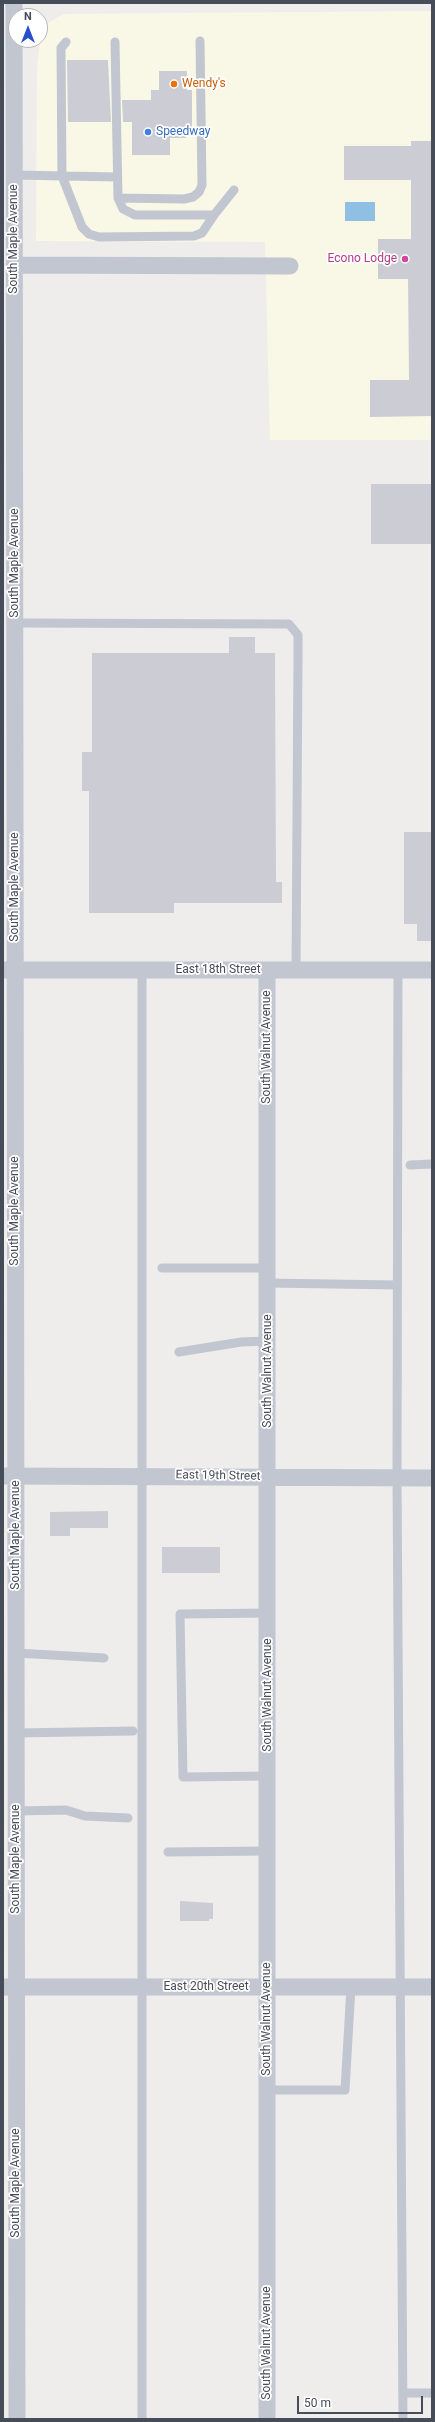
<!DOCTYPE html>
<style>
body{margin:0}
#map{position:relative;width:435px;height:2422px;overflow:hidden;background:#efedec;font-family:Roboto,sans-serif}
canvas{display:block}
.frame{position:absolute;inset:0;border:4px solid #464c58;pointer-events:none}
.north{position:absolute;left:8px;top:8px;width:40px;height:40px;box-sizing:border-box;background:#fff;border:1px solid #b5b7bc;border-radius:50%;rotate:0deg;font-size:11px;font-weight:700;line-height:16px;text-align:center;color:#464c58}
.north::after{content:'';display:block;margin:auto;width:14px;height:18px;background:#294ecc;clip-path:polygon(50% 0,100% 100%,50% 72%,0 100%)}
.scale{position:absolute;left:297px;top:2396px;width:126px;height:18px;box-sizing:border-box;border:2px solid #464c58;border-top:0;padding-left:5px;font-size:12px;line-height:14px;white-space:nowrap;color:#464c58;-webkit-text-stroke:3px #fff;paint-order:stroke}
</style>
<div id="map">
<canvas width="435" height="2422"></canvas>
<div class="frame"></div>
<div class="north">N</div>
<div class="scale">50 m</div>
</div>
<script>
const ctx = document.querySelector('canvas').getContext('2d');
ctx.lineJoin = 'round';
function paint(path, color) {
  ctx.fillStyle = color;
  ctx.fill(path, 'evenodd');
}
function shape(rows) {
  const path = new Path2D();
  for (const r of rows) {
    path.moveTo(r[0], r[1]);
    for (let i = 2; i < r.length; i += 2) path.lineTo(r[i], r[i + 1]);
  }
  return path;
}
function stroke(path, color, width, dash) {
  ctx.strokeStyle = color;
  ctx.lineWidth = width;
  ctx.lineCap = dash ? 'butt' : 'round';
  ctx.setLineDash(dash || []);
  ctx.stroke(path);
}
function label(font, color, halo, rows, align = 'center') {
  ctx.font = font + ' Roboto,sans-serif';
  ctx.lineWidth = 3.5;
  ctx.setLineDash([]);
  ctx.textBaseline = 'middle';
  ctx.strokeStyle = halo;
  ctx.fillStyle = color;
  for (const [text, x, y, turn = 0] of rows) {
    ctx.save();
    ctx.translate(x, y);
    ctx.rotate((+turn || 0) * Math.PI / 180);
    ctx.textAlign = isNaN(turn) ? turn : align;
    if (halo) ctx.strokeText(text, 0, 0);
    ctx.fillText(text, 0, 0);
    ctx.restore();
  }
}
const commercial = shape([
 [432,11,432,440,270,440,265,242,36,241,37,69,40,40,48,23,64,14]
]);
const water = shape([
 [345,202,375,202,375,221,345,221]
]);
const building = shape([
 [67,60,108,60,111,122,68,122],
 [159,71,187,71,187,90,192,90,192,128,186,128,186,138,170,138,170,155,132,155,132,122,123,122,122,100,151,100,151,90,159,90],
 [411,141,432,141,432,416,370,417,370,380,409,380,408,279,378,279,378,239,411,239,411,180,344,180,344,146,411,146],
 [371,484,432,484,432,544,371,544],
 [229,637,255,637,255,653,275,653,276,882,282,882,282,903,174,903,174,913,89,913,89,791,82,791,82,752,92,752,92,653,229,653],
 [404,832,432,832,432,941,417,941,417,924,404,924],
 [108,1511,108,1528,70,1528,70,1536,50,1536,50,1512],
 [162,1547,220,1547,220,1573,162,1573],
 [180,1901,213,1903,213,1919,209,1919,209,1921,180,1921]
]);
const service = shape([
 [66,42,61,48,62,176,82,227,89,234,99,237,194,236,202,233,214,215],
 [115,42,118,198,123,209,135,215,214,215,234,190],
 [14,175,117,177],
 [118,198,184,199,193,197,199,192,202,185,200,41],
 [15,623,289,624,298,635,298,658,296,970],
 [398,970,397,1478,403,2419],
 [410,1165,432,1164],
 [162,1268,267,1268],
 [267,1283,397,1285],
 [179,1352,241,1342,267,1341],
 [16,1653,104,1658],
 [16,1733,133,1731],
 [267,1776,183,1777,180,1614,268,1613],
 [16,1811,66,1810,85,1816,128,1818],
 [168,1852,267,1851],
 [267,2090,345,2090,351,1987],
 [403,2393,432,2393],
 [142,2419,142,970]
]);
const minor = shape([
 [14,3,17,2419],
 [14,265,290,266],
 [3,970,432,970],
 [267,970,267,2419],
 [3,1476,432,1478],
 [3,1987,432,1987]
]);
const markers = [
 [174,84,4,"#e8710a"],
 [148,132,4,"#3f7fe0"],
 [405,259,4,"#d1479c"]
];
const foodNames = [
 ["Wendy's",182,84]
];
const shopNames = [
 ["Speedway",156,132]
];
const streetNames = [
 ["South Maple Avenue",14,239,-90],
 ["South Maple Avenue",15,563,-90],
 ["South Maple Avenue",15,887,-90],
 ["East 18th Street",218,970],
 ["South Walnut Avenue",267,1047,-90],
 ["South Maple Avenue",15,1211,-90],
 ["South Walnut Avenue",268,1371,-90],
 ["East 19th Street",218,1476,1],
 ["South Maple Avenue",16,1535,-90],
 ["South Walnut Avenue",268,1695,-90],
 ["South Maple Avenue",16,1859,-90],
 ["East 20th Street",206,1987],
 ["South Walnut Avenue",267,2019,-90],
 ["South Maple Avenue",16,2183,-90],
 ["South Walnut Avenue",267,2343,-90]
];
const hotelNames = [
 ["Econo Lodge",397,259]
];
paint(commercial, '#f9f8e6');
paint(water, '#8fbfe3');
paint(building, '#cccdd4');
stroke(service, '#c1c6d0', 9);
stroke(minor, '#c1c6d0', 17);
for (const [x, y, r, color] of markers) {
  const dot = new Path2D();
  dot.arc(x, y, r, 0, 2 * Math.PI);
  ctx.fillStyle = color;
  ctx.fill(dot);
  stroke(dot, '#fff', 1.5);
}
label('12px', '#c56008', '#fff', foodNames, 'left');
label('12px', '#366cbe', '#fff', shopNames, 'left');
label('12px', '#464c58', '#fff', streetNames);
label('12px', '#b23c85', '#fff', hotelNames, 'right');
</script>
